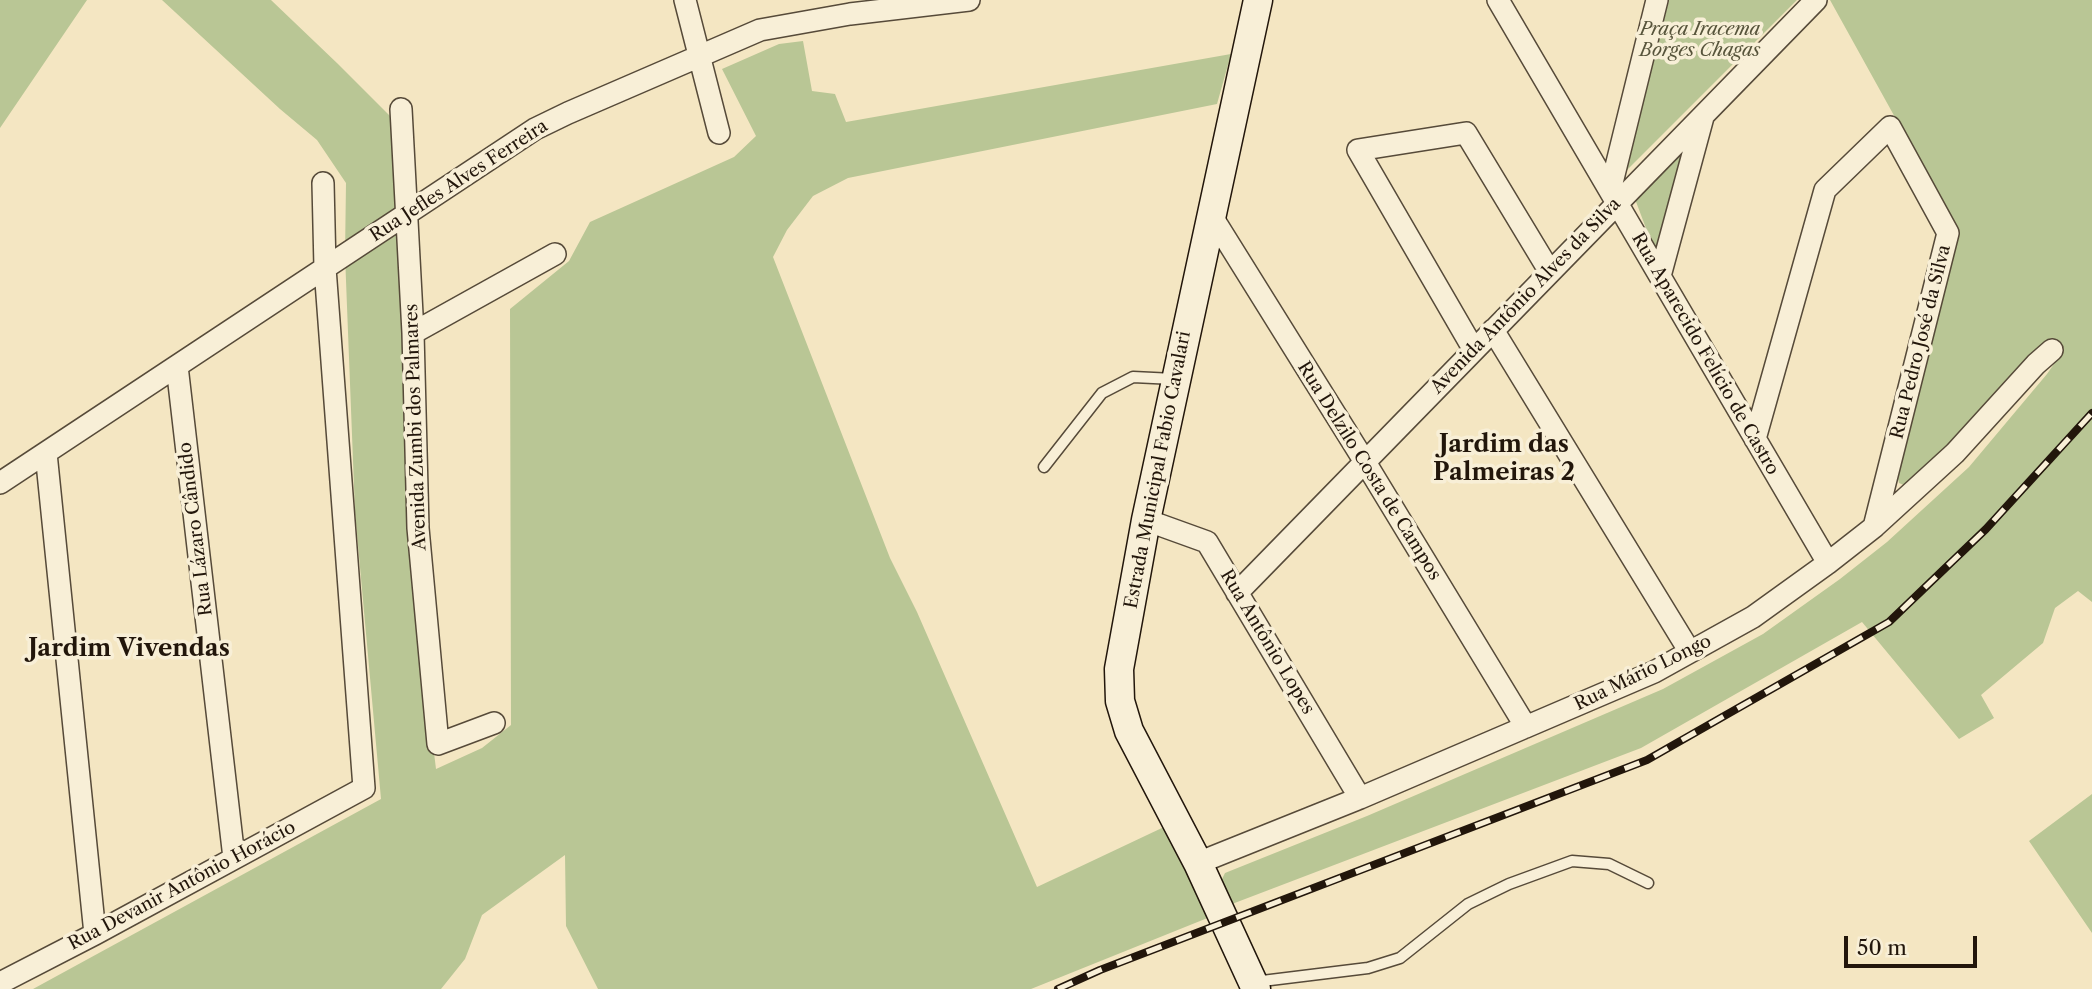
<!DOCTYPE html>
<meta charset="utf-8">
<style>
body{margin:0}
#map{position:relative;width:2092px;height:989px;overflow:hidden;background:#f4e6c2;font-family:"Libre Caslon Text",serif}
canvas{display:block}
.scale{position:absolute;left:1844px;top:936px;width:133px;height:32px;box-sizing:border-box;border:4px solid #22160b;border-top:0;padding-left:9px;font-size:21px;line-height:24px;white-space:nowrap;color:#22160b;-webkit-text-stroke:5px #f8efd7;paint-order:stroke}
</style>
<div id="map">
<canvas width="2092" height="989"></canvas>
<div class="scale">50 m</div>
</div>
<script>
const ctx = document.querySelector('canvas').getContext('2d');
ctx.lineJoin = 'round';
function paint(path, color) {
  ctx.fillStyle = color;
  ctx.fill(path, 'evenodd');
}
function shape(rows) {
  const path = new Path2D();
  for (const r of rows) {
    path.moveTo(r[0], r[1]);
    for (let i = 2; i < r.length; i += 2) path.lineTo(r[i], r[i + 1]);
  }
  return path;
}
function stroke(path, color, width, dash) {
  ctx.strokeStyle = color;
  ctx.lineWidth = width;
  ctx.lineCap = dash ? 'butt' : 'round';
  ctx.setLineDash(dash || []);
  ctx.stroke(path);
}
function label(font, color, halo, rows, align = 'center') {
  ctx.font = font + ' "Libre Caslon Text",serif';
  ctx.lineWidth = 7;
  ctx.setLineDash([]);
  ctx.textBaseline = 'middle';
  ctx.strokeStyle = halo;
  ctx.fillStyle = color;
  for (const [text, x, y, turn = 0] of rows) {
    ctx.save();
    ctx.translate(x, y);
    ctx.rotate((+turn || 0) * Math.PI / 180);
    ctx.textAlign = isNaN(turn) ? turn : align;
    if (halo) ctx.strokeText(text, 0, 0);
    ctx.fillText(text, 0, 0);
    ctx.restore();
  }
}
const green = shape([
 [0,0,87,0,0,128],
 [162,0,271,0,338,64,392,118,404,330,414,590,436,769,482,748,511,725,510,309,569,261,590,222,734,157,756,136,722,69,779,44,803,41,812,91,835,94,846,122,1231,54,1217,104,848,178,813,196,787,230,773,257,890,558,917,612,1037,887,1164,827,1210,917,1031,989,598,989,566,926,565,855,482,915,465,959,441,989,33,989,381,799,355,512,345,255,346,183,317,140,280,109],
 [1669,0,1797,0,1626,171],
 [1830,0,2092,0,2092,602,2078,591,2055,608,2043,643,1981,695,1994,718,1959,739,1862,622,1641,748,1232,904,1221,881,1225,873,1367,816,1663,689,1763,634,1840,579,1887,542,1969,467,2047,374,2061,354,1906,486,1899,483,1897,475,1958,231],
 [1682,152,1656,255,1635,199],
 [2092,794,2092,933,2029,841]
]);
const lane = shape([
 [1044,467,1102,393,1133,377,1174,379],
 [1254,982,1368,968,1400,958,1468,904,1509,884,1572,861,1609,864,1648,883]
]);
const street = shape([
 [685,0,719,133],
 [1498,0,1828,563],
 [401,109,413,333,418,528,438,744,494,723],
 [1610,191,1657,0],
 [1211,215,1365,462,1526,727],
 [1660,276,1703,117],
 [1493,330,1690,652],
 [413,333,555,254],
 [1474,350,1358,150,1466,133,1550,272],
 [177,366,234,858],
 [1755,439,1825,190,1890,127,1948,233,1874,527],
 [46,453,95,934],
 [0,483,535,129,568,113,760,30,850,14,969,0],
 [1146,520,1207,542,1360,798],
 [1237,593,1816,0],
 [1198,863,1360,798,1654,672,1753,617,1828,563,1874,527,1955,453,2036,364,2052,350],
 [0,983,95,934,364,788,325,268,323,183]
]);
const secondary = shape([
 [1256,989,1198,863,1129,731,1120,701,1119,669,1146,520,1258,0]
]);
const rail = shape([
 [1058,989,1100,970,1225,922,1647,760,1889,622,1986,529,2092,413]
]);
const parkNames = [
 ["Praça Iracema",1700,30],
 ["Borges Chagas",1700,51]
];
const streetNames = [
 ["Rua Jefles Alves Ferreira",459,181,-33],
 ["Avenida Antônio Alves da Silva",1526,296,-46],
 ["Rua Pedro José da Silva",1921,342,-76],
 ["Rua Aparecido Felício de Castro",1705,354,60],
 ["Avenida Zumbi dos Palmares",416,427,-92],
 ["Estrada Municipal Fabio Cavalari",1158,470,-79],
 ["Rua Delzilo Costa de Campos",1369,471,58],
 ["Rua Lázaro Cândido",196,529,-97],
 ["Rua Antônio Lopes",1267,642,59],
 ["Rua Mário Longo",1643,673,-26],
 ["Rua Devanir Antônio Horácio",182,886,-28]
];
const districtNames = [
 ["Jardim das",1504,445],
 ["Palmeiras 2",1504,473],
 ["Jardim Vivendas",129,649]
];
paint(green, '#b9c695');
stroke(lane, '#564a39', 13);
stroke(street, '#564a39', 24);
stroke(secondary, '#22160b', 31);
stroke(lane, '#f8efd7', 10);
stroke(street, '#f8efd7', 21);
stroke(secondary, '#f8efd7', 28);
stroke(rail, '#22160b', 8);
stroke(rail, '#f8efd7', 5, [16]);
label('italic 18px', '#57543b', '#f8efd7', parkNames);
label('18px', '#22160b', '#f8efd7', streetNames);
label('bold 24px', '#22160b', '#f8efd7', districtNames);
</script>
